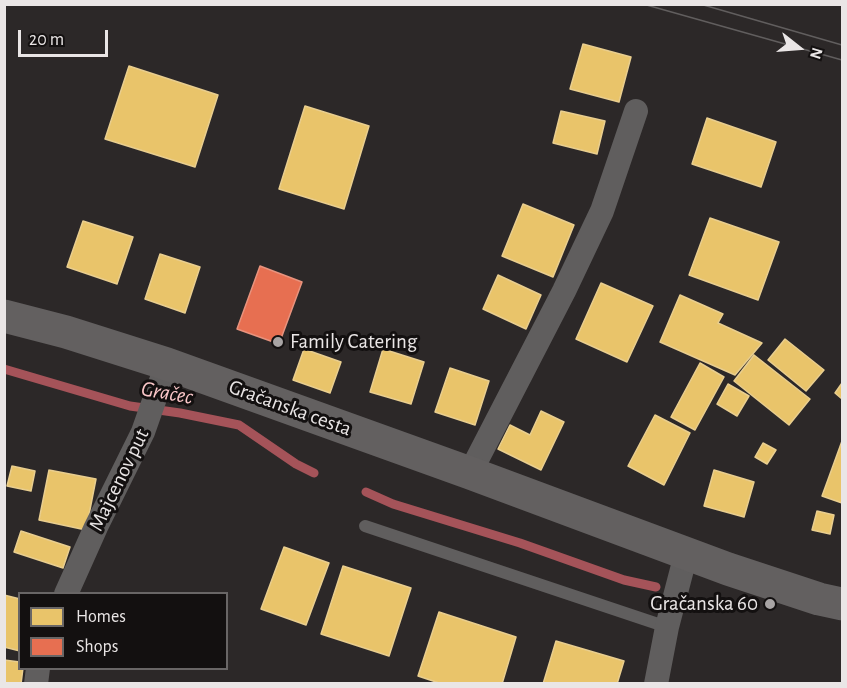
<!DOCTYPE html>
<meta charset="utf-8">
<style>
body{margin:0}
#map{position:relative;width:847px;height:688px;overflow:hidden;background:#2c2828;font-family:"Alegreya Sans",sans-serif}
canvas{display:block}
.frame{position:absolute;inset:0;border:6px solid #eae6e6;pointer-events:none}
.legend{position:absolute;left:18px;top:592px;width:210px;height:78px;box-sizing:border-box;background:#131010;border:2px solid #696666;margin:0;padding:8px 10px;list-style:none;font-size:18px;color:#eae6e6}
.legend li{display:flex;align-items:center;gap:12px;height:30px}
.legend b{width:30px;border:2px solid #696666}
.north{position:absolute;left:769px;top:18px;width:60px;height:60px;-webkit-text-stroke:4px #131010;paint-order:stroke;rotate:107deg;font-size:16px;font-weight:700;line-height:24px;text-align:center;color:#eae6e6}
.north::after{content:'';display:block;margin:auto;width:21px;height:27px;background:#eae6e6;clip-path:polygon(50% 0,100% 100%,50% 72%,0 100%)}
.scale{position:absolute;left:18px;top:30px;width:90px;height:27px;box-sizing:border-box;border:3px solid #eae6e6;border-top:0;padding-left:8px;font-size:18px;line-height:21px;white-space:nowrap;color:#eae6e6;-webkit-text-stroke:4px #131010;paint-order:stroke}
</style>
<div id="map">
<canvas width="847" height="688"></canvas>
<div class="frame"></div>
<ul class="legend">
<li><b style="height:16px;background:#e9c46a"></b>Homes</li>
<li><b style="height:16px;background:#e76f51"></b>Shops</li>
</ul>
<div class="north">N</div>
<div class="scale">20 m</div>
</div>
<script>
const ctx = document.querySelector('canvas').getContext('2d');
ctx.lineJoin = 'round';
function paint(path, color) {
  ctx.fillStyle = color;
  ctx.fill(path, 'evenodd');
}
function shape(rows) {
  const path = new Path2D();
  for (const r of rows) {
    path.moveTo(r[0], r[1]);
    for (let i = 2; i < r.length; i += 2) path.lineTo(r[i], r[i + 1]);
  }
  return path;
}
function stroke(path, color, width, dash) {
  ctx.strokeStyle = color;
  ctx.lineWidth = width;
  ctx.lineCap = dash ? 'butt' : 'round';
  ctx.setLineDash(dash || []);
  ctx.stroke(path);
}
function label(font, color, halo, rows, align = 'center') {
  ctx.font = font + ' "Alegreya Sans",sans-serif';
  ctx.lineWidth = 6;
  ctx.setLineDash([]);
  ctx.textBaseline = 'middle';
  ctx.strokeStyle = halo;
  ctx.fillStyle = color;
  for (const [text, x, y, turn = 0] of rows) {
    ctx.save();
    ctx.translate(x, y);
    ctx.rotate((+turn || 0) * Math.PI / 180);
    ctx.textAlign = isNaN(turn) ? turn : align;
    if (halo) ctx.strokeText(text, 0, 0);
    ctx.fillText(text, 0, 0);
    ctx.restore();
  }
}
const homes = shape([
 [583,44,631,57,619,102,570,89,583,44],
 [129,66,218,95,195,167,105,139,129,66],
 [305,106,369,126,344,209,279,189,305,106],
 [561,111,605,121,597,154,553,143,561,111],
 [707,118,776,142,761,187,692,164,707,118],
 [523,204,574,225,553,277,502,256,523,204],
 [710,218,779,242,758,300,689,275,710,218],
 [83,221,133,237,117,284,67,267,83,221],
 [160,254,200,267,185,313,145,299,160,254],
 [498,275,541,295,526,329,483,309,498,275],
 [601,283,653,306,627,362,576,339,601,283],
 [680,295,723,314,718,323,762,343,735,375,660,342,680,295],
 [785,339,824,370,806,391,768,360,785,339],
 [304,349,341,362,330,393,293,380,304,349],
 [383,349,424,362,411,404,370,392,383,349],
 [754,355,810,399,789,425,734,381,754,355],
 [700,363,724,377,695,430,671,417,700,363],
 [450,368,489,381,475,425,435,412,450,368],
 [842,383,842,399,835,393,842,383],
 [728,384,749,396,737,416,717,404,728,384],
 [541,411,564,422,541,470,498,449,510,425,530,435,541,411],
 [655,415,690,433,664,485,628,466,655,415],
 [842,441,842,503,822,496,842,441],
 [763,443,776,450,767,464,755,457,763,443],
 [12,466,35,471,31,491,7,486,12,466],
 [49,470,96,479,86,530,39,520,49,470],
 [714,470,754,482,744,517,704,506,714,470],
 [817,511,834,515,830,534,812,530,817,511],
 [21,531,70,547,63,568,14,552,21,531],
 [284,547,329,563,306,625,261,609,284,547],
 [343,566,411,588,389,656,321,634,343,566],
 [4,595,20,599,20,651,4,647,4,595],
 [439,612,516,637,502,684,442,684,418,676,439,612],
 [556,641,624,661,617,684,543,684,556,641],
 [4,660,20,662,20,668,23,668,21,684,4,684,4,660]
]);
const shops = shape([
 [260,266,302,282,279,344,237,329,260,266]
]);
const stream = shape([
 [4,369,130,406,180,413,239,425,296,464,314,473],
 [366,492,393,504,520,543,624,580,656,587]
]);
const lane = shape([
 [365,526,667,627]
]);
const street = shape([
 [470,473,564,291,602,211,636,111],
 [66,594,96,527,143,432,167,364],
 [36,684,38,668],
 [656,684,667,627,686,554]
]);
const secondary = shape([
 [4,316,66,332,167,364,470,473,728,569,819,599,842,604]
]);
const tram = shape([
 [643,4,842,60],
 [700,4,842,45]
]);
const markers = [
 [278,342,6,"#a8a4a4"],
 [770,604,6,"#a8a4a4"]
];
const poiNames = [
 ["Family Catering",290,342],
 ["Gračanska 60",758,604,"right"]
];
const streetNames = [
 ["Gračanska cesta",290,408,20],
 ["Majcenov put",119,480,-64]
];
const waterNames = [
 ["Gračec",167,393,10]
];
paint(homes, '#e9c46a');
stroke(homes, '#e9ce8f', 1.5);
paint(shops, '#e76f51');
stroke(shops, '#e8937e', 1.5);
stroke(stream, '#a55359', 9);
stroke(lane, '#605e5e', 12);
stroke(street, '#605e5e', 24);
stroke(secondary, '#636060', 33);
stroke(tram, '#615e5e', 1.5);
for (const [x, y, r, color] of markers) {
  const dot = new Path2D();
  dot.arc(x, y, r, 0, 2 * Math.PI);
  ctx.fillStyle = color;
  ctx.fill(dot);
  stroke(dot, '#131010', 2);
}
label('21px', '#eae6e6', '#131010', poiNames, 'left');
label('21px', '#eae6e6', '#131010', streetNames);
label('italic 22px', '#fbc7c9', '#131010', waterNames);
</script>
